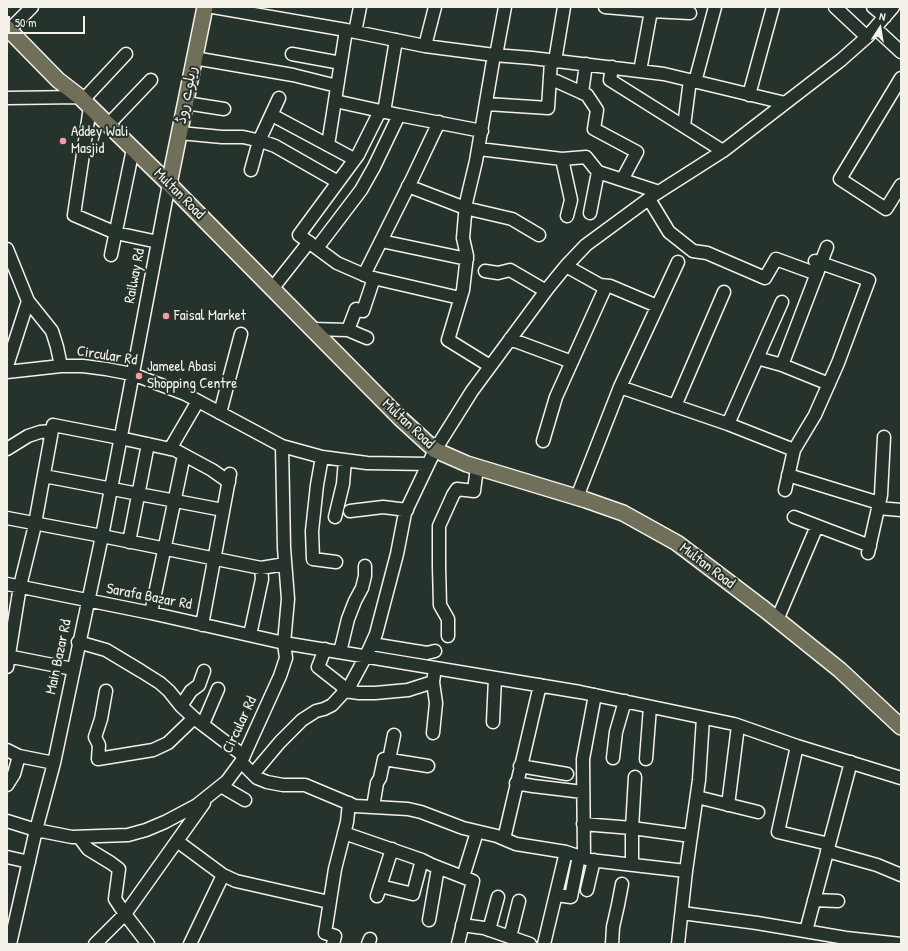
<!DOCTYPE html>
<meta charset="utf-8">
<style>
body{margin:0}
#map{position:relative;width:908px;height:951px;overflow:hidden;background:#26332d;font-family:"Patrick Hand",sans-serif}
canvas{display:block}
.frame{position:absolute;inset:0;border:8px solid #f4f1e8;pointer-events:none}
.north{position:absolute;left:860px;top:8px;width:40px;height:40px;-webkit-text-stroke:3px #26332d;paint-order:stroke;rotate:12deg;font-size:11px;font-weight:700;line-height:16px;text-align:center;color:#f4f1e8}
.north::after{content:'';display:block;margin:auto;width:14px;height:18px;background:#f4f1e8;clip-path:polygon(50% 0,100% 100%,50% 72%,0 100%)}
.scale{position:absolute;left:8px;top:16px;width:77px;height:18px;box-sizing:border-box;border:2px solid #f4f1e8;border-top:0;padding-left:5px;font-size:12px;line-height:14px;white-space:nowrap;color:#f4f1e8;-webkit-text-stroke:3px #26332d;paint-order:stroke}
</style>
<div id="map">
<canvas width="908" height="951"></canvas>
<div class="frame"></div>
<div class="north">N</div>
<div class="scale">50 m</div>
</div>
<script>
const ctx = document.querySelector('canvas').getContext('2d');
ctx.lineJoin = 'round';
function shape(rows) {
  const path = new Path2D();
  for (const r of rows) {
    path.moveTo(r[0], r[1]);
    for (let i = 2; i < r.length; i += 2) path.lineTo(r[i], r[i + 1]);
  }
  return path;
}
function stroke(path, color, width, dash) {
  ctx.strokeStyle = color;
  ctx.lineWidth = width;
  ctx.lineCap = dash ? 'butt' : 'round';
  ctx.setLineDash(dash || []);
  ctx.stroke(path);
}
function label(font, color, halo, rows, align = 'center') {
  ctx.font = font + ' "Patrick Hand","Playpen Sans Arabic",sans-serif';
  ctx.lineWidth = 4;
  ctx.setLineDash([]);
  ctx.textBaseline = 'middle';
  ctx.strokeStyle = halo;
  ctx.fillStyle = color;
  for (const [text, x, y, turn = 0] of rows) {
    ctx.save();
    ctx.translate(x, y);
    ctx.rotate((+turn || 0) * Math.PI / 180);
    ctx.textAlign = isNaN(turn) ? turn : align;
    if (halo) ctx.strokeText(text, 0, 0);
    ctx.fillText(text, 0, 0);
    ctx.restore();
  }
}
const minor = shape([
 [213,7,346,30,425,46,494,55,532,58,664,74,785,103],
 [605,7,651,11,690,13],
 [835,7,867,37],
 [873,7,885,17],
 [875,28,901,52],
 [9,30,32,7],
 [355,32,360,7],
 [425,46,435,7],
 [292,54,341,63],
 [194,58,293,75,337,86],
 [555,61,564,7],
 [612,67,610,80,723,151],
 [640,71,651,11],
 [901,78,840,179,886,209,901,185],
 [550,81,556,81,587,95,597,110,594,129,637,152,622,180],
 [695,82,715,7],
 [582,93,586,64],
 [749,95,773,7],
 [7,98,80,97],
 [83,100,126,54],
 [335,101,399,115,482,131],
 [186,103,224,109],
 [487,104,548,108,551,61],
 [90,107,74,215,116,233,158,242],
 [380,111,358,155,299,235,337,263,369,277,460,298],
 [384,112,396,40],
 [272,115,354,159],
 [108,125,151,80],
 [684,126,690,80],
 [180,133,222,137,243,137,261,141,275,146,338,182],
 [328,145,346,30],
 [479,149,562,159,586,157,598,172,590,213],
 [562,159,571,200,567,216],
 [251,170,259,141,279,98],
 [598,172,659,192],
 [408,186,465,208,512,219,539,235],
 [649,199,669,232,693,251,707,253,765,278,776,259,817,274],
 [381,241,467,259],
 [317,248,361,190,374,167,399,115],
 [7,249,28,301,7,366],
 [111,255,133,149],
 [566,266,600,285,610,286,657,306],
 [485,271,498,273,510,270,546,291],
 [364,275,413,177,439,122],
 [272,289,309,242],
 [28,301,52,331,57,347,61,366],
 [312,329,348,330,367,338],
 [348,330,356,309,363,311,374,278],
 [510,339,572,362],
 [757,358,782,365,829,384],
 [782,365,827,247],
 [490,366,448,340,463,290,467,256,463,238,466,203,476,161,494,55,497,50,505,7],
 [7,372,61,366,83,366,106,369,132,374,185,394,282,446,322,457,367,463,428,464],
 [620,387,728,424,794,450],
 [675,406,724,292],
 [220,413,241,334],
 [728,424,782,302],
 [543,441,556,397,606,286],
 [7,449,28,436,40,432,52,431],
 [170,449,198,401],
 [322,457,317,485,312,531,313,559,336,562],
 [788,475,879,503],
 [44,476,223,510],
 [785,490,794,450,815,415,838,363,869,280,815,261],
 [577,497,620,387,678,262],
 [878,508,901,510],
 [350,511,383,507,407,510],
 [335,517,343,484,345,460],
 [794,517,870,546],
 [7,518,102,536,261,568,285,564],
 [129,542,148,444],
 [868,553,881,495,884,437],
 [7,584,151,613,284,643,580,692,734,724,797,746,901,778],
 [151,613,184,455],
 [777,620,817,526],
 [202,625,230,474],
 [250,635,262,579,261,568],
 [448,636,448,619,440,605,439,567,439,526,453,495,457,489,474,491,477,467],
 [78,642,106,650,141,671,160,683,169,691,181,706,194,718,244,756],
 [372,644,427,653,435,651],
 [325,649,318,667,341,685,345,691,359,693,375,693,408,690,433,682],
 [340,652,348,619,355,601,362,588,365,576,365,566],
 [7,656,73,669],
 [7,667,20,586,34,529,53,425,120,438,175,450,212,470,229,482],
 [106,691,101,719,95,737,99,745,98,759,153,750,168,743,194,718],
 [347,691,366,656,376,634,397,554,405,513,435,450,472,391,548,288,566,266,586,245,654,195,723,151,841,60,867,37,893,7],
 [181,706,191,691,199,685,204,671],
 [493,722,495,678],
 [203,724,218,689],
 [433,733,436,703,433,682,434,675],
 [797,746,778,832,829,844],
 [7,750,19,756,54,763],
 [613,758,616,732,625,701],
 [646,759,650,707],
 [389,760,394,735],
 [241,762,257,778,267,782,283,785,305,785,355,806,408,809,421,812,463,828,497,836,516,844,566,852,590,860,686,871],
 [520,766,567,774],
 [253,774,280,742,302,720,316,711,324,709,332,705,345,691],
 [516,783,533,786,583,792],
 [7,785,14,774,19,756],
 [221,786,245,800],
 [697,797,758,812],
 [728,805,738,726],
 [373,807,377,783,380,778,384,759,428,766],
 [7,821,36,830,72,837,128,835,146,830,165,822,197,805,227,781,241,762,280,676,286,658,284,643,288,599,284,548,282,446],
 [583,824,632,828,691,836],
 [344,833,422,860,432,865,473,881,458,944],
 [79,837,88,849,111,863,119,869,115,899,125,914,148,944],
 [504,839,540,685],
 [177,841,223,875,236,881,329,902],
 [827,851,877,865,901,875],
 [7,857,29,862],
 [584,857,583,759,595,695],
 [632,864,632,828,635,777],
 [463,877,477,832],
 [380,886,413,894,422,860],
 [587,890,594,860],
 [556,895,571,897,579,856],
 [377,896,392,849],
 [814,900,838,901],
 [682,913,757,923,846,938,901,944],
 [429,920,438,868],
 [462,925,484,928,530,944],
 [489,930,498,897],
 [806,931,851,762],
 [510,937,519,901],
 [10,944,36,830,54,763,102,536,169,184],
 [95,944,125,914,204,803],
 [190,944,223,875],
 [333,944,335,936,325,933,335,869,347,822,349,803],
 [368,944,370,939],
 [544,944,566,852],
 [612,944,613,927,618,905,622,884],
 [678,944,686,871,699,780,703,718]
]);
const major = shape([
 [7,28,58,80,80,97,169,184,400,418,435,450,467,464,586,500,623,513,677,543,764,609,840,670,901,727],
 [169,184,205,7]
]);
const markers = [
 [63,141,4,"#ff9aa2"],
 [166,316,4,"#ff9aa2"],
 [139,376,4,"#ff9aa2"]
];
const streetNames = [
 ["ریلوے روڈ",187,95,-79],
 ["Multan Road",179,194,45],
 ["Railway Rd",135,276,-79],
 ["Circular Rd",107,356,9],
 ["Multan Road",408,424,43],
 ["Multan Road",707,566,37],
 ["Sarafa Bazar Rd",149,597,11],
 ["Main Bazar Rd",59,657,-78],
 ["Circular Rd",240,725,-65]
];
const poiNames = [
 ["Addey Wali",71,132],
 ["Masjid",71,149],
 ["Faisal Market",174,316],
 ["Jameel Abasi",147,367],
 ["Shopping Centre",147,384]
];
stroke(minor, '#f4f1e8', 15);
stroke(major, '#f4f1e8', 18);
stroke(minor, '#26332d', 12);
stroke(major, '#706f59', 15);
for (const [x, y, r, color] of markers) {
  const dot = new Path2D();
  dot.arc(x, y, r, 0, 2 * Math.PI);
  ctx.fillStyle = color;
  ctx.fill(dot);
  stroke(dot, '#26332d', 1.5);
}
label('15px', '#f4f1e8', '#26332d', streetNames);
label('15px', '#f4f1e8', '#26332d', poiNames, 'left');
</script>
